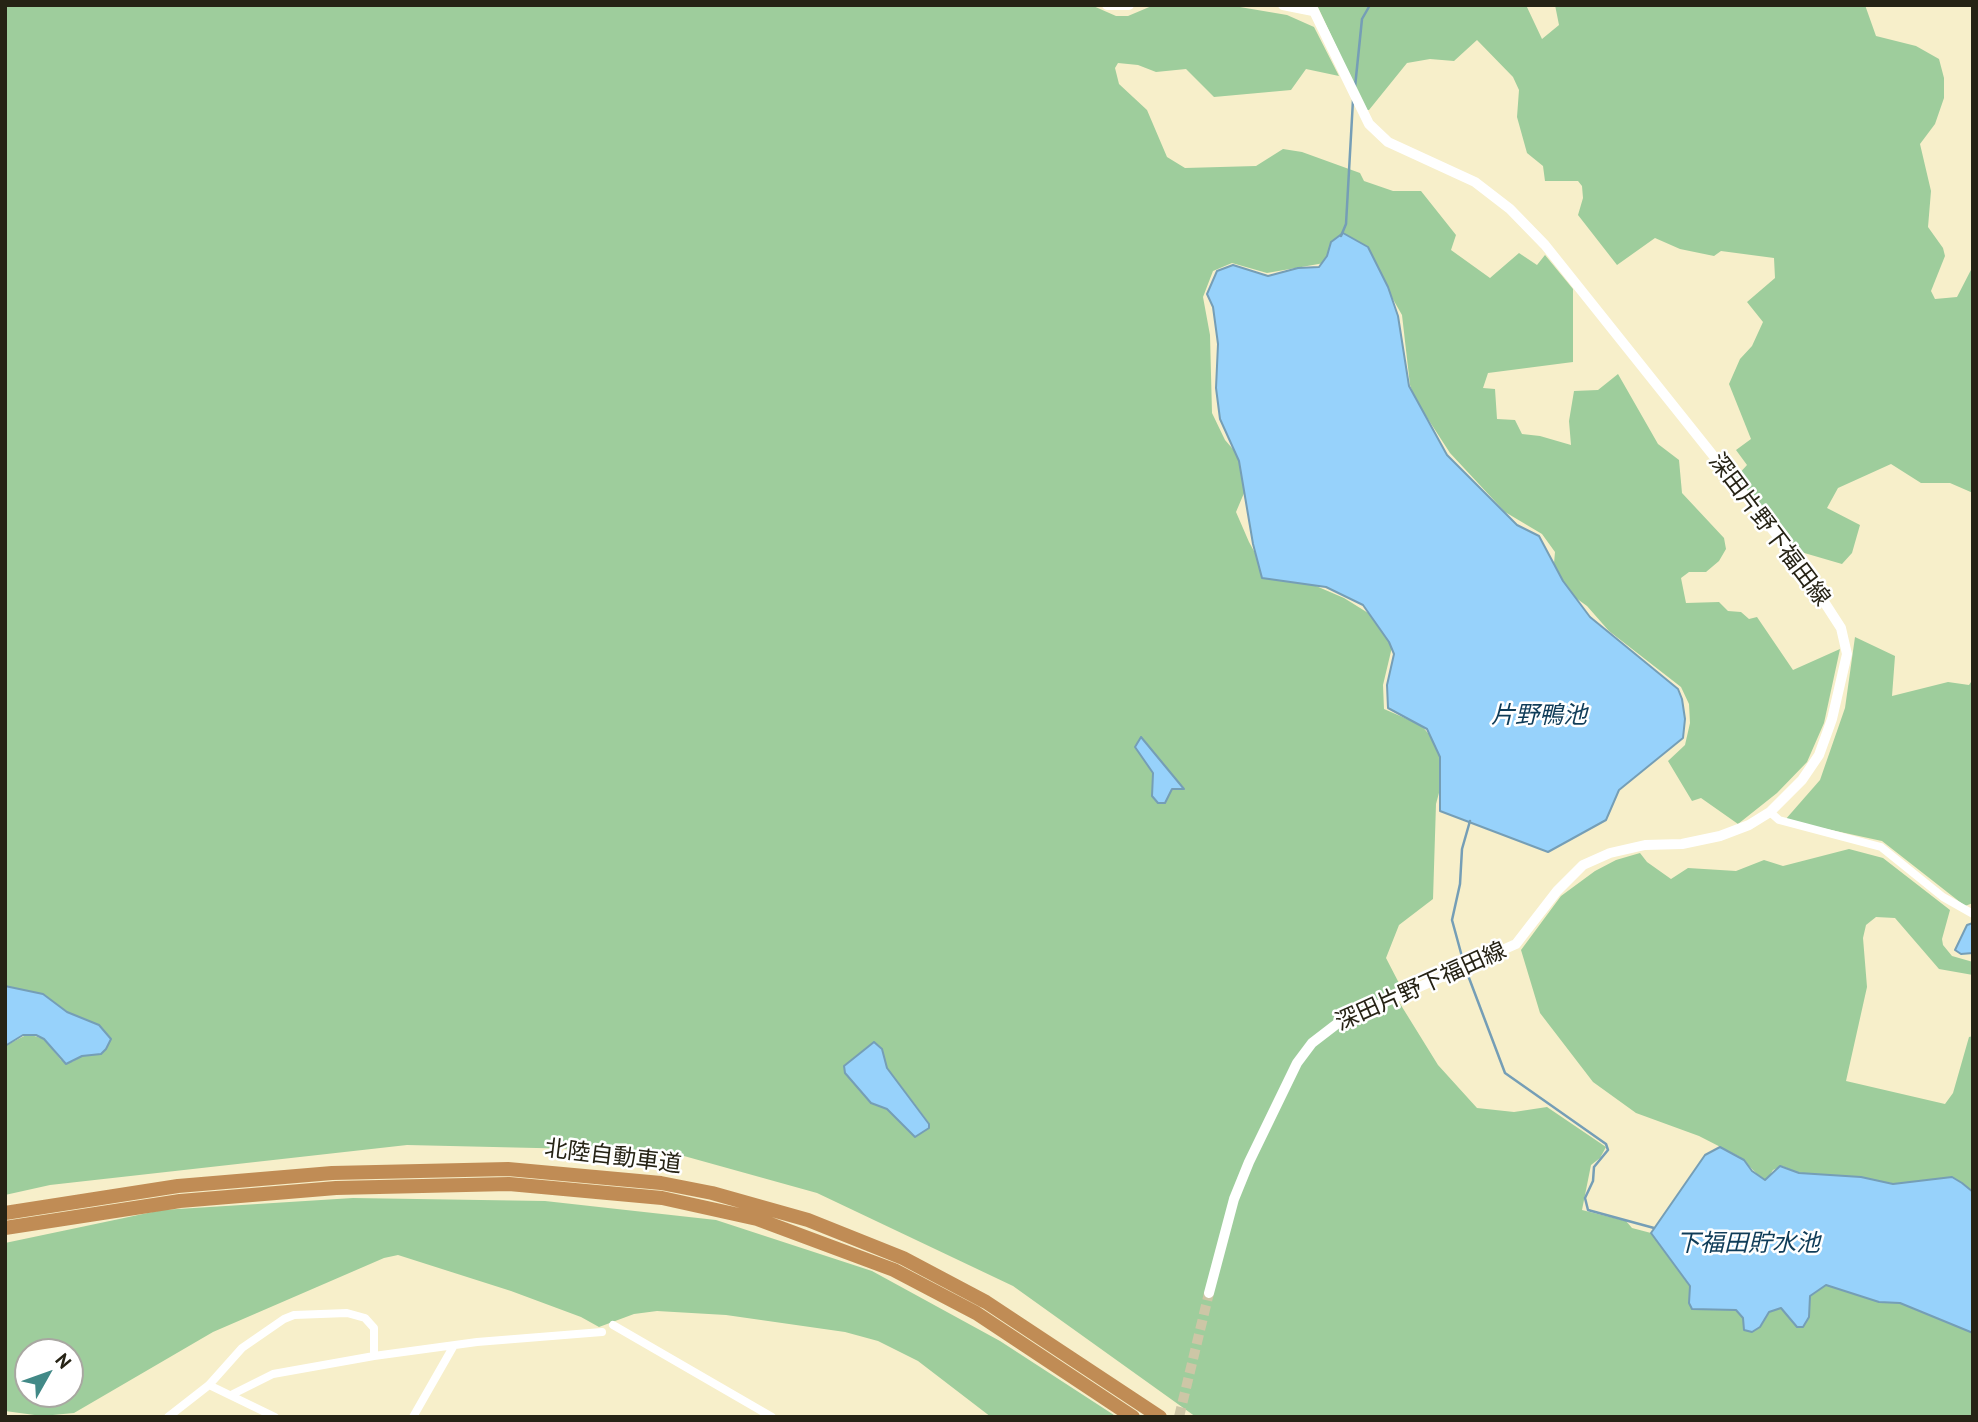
<!DOCTYPE html>
<meta charset="utf-8">
<style>
body{margin:0}
#map{position:relative;width:1978px;height:1422px;overflow:hidden;background:#f7efca;font-family:"PT Sans",sans-serif}
canvas{display:block}
.frame{position:absolute;inset:0;border:7px solid #262315;pointer-events:none}
.north{position:absolute;left:14px;top:1338px;width:70px;height:70px;box-sizing:border-box;background:#fff;border:2px solid #a8a7a1;border-radius:50%;rotate:50deg;font-size:19px;font-weight:700;line-height:28px;text-align:center;color:#262315}
.north::after{content:'';display:block;margin:auto;width:24px;height:32px;background:#428987;clip-path:polygon(50% 0,100% 100%,50% 72%,0 100%)}
</style>
<div id="map">
<canvas width="1978" height="1422"></canvas>
<div class="frame"></div>
<div class="north">N</div>
</div>
<script>
const ctx = document.querySelector('canvas').getContext('2d');
ctx.lineJoin = 'round';
function paint(path, color) {
  ctx.fillStyle = color;
  ctx.fill(path, 'evenodd');
}
function shape(rows) {
  const path = new Path2D();
  for (const r of rows) {
    path.moveTo(r[0], r[1]);
    for (let i = 2; i < r.length; i += 2) path.lineTo(r[i], r[i + 1]);
  }
  return path;
}
function stroke(path, color, width, dash) {
  ctx.strokeStyle = color;
  ctx.lineWidth = width;
  ctx.lineCap = dash ? 'butt' : 'round';
  ctx.setLineDash(dash || []);
  ctx.stroke(path);
}
function label(font, color, halo, rows, align = 'center') {
  ctx.font = font + ' "PT Sans","Noto Sans JP",sans-serif';
  ctx.lineWidth = 5;
  ctx.setLineDash([]);
  ctx.textBaseline = 'middle';
  ctx.strokeStyle = halo;
  ctx.fillStyle = color;
  for (const [text, x, y, turn = 0] of rows) {
    ctx.save();
    ctx.translate(x, y);
    ctx.rotate((+turn || 0) * Math.PI / 180);
    ctx.textAlign = isNaN(turn) ? turn : align;
    if (halo) ctx.strokeText(text, 0, 0);
    ctx.fillText(text, 0, 0);
    ctx.restore();
  }
}
const forest = shape([
 [5,5,1091,5,1116,16,1128,16,1154,5,1228,5,1287,15,1314,27,1339,76,1306,69,1291,90,1214,97,1186,69,1156,72,1138,65,1118,63,1115,68,1119,84,1147,110,1167,157,1185,168,1256,166,1283,149,1302,152,1360,173,1364,181,1393,191,1421,191,1456,235,1451,250,1490,278,1519,253,1537,265,1545,255,1573,289,1573,362,1488,373,1483,388,1495,389,1497,419,1515,420,1522,434,1540,436,1571,445,1569,421,1574,391,1598,390,1618,374,1658,444,1679,460,1682,493,1724,538,1726,549,1719,561,1706,572,1689,572,1681,578,1686,603,1719,602,1728,611,1741,612,1749,619,1757,617,1793,670,1840,649,1824,723,1807,762,1777,793,1738,824,1701,798,1692,801,1668,761,1685,745,1690,723,1689,704,1681,687,1609,631,1587,606,1569,593,1553,575,1555,552,1542,534,1505,512,1450,453,1415,399,1410,385,1402,315,1374,266,1330,262,1267,273,1232,263,1213,271,1203,297,1210,335,1212,413,1225,440,1246,464,1250,479,1236,512,1249,542,1260,562,1344,598,1381,621,1393,643,1383,685,1384,709,1421,725,1439,746,1447,763,1436,804,1433,899,1399,925,1386,958,1401,987,1399,1002,1438,1065,1477,1108,1514,1112,1547,1107,1606,1147,1600,1158,1591,1165,1582,1210,1626,1221,1632,1228,1651,1233,1690,1286,1689,1297,1695,1310,1724,1307,1736,1310,1743,1318,1743,1325,1760,1327,1769,1312,1781,1308,1785,1309,1792,1321,1809,1317,1810,1296,1826,1285,1866,1295,1874,1300,1900,1303,1973,1333,1973,1417,1196,1417,1013,1286,817,1193,666,1151,407,1145,50,1185,5,1195,5,1046,28,1034,44,1039,61,1060,72,1062,82,1056,101,1054,99,1025,67,1012,43,994,5,986],
 [1153,773,1172,789,1165,802,1152,796],
 [874,1042,882,1049,887,1068,929,1123,910,1132,887,1109,871,1103,844,1066],
 [1317,5,1526,5,1542,39,1559,25,1555,5,1865,5,1876,36,1916,46,1939,59,1944,78,1944,98,1935,124,1920,144,1931,191,1928,227,1943,248,1945,256,1931,291,1935,299,1957,297,1973,266,1973,493,1950,483,1921,483,1891,464,1838,488,1827,508,1860,525,1852,553,1842,564,1794,550,1736,477,1747,465,1736,450,1751,439,1729,384,1740,359,1752,346,1763,322,1747,302,1775,278,1774,258,1721,251,1714,256,1680,249,1655,238,1617,265,1578,215,1583,198,1582,186,1578,181,1545,181,1543,166,1527,153,1517,117,1519,90,1513,77,1477,40,1454,61,1430,59,1407,63,1369,110,1366,110],
 [1855,637,1895,656,1892,696,1948,682,1969,685,1973,679,1973,903,1965,906,1882,841,1785,820,1820,780,1845,708],
 [1849,849,1883,858,1950,910,1942,939,1943,945,1952,956,1973,962,1973,975,1939,969,1895,918,1876,917,1866,925,1863,938,1867,987,1846,1081,1945,1104,1953,1093,1969,1037,1973,1036,1973,1192,1952,1177,1900,1184,1799,1173,1782,1166,1773,1170,1767,1180,1761,1178,1740,1157,1699,1136,1636,1113,1593,1082,1540,1013,1521,950,1561,896,1595,871,1616,860,1640,853,1647,862,1671,879,1688,868,1736,871,1764,860,1783,866],
 [353,1198,545,1201,716,1220,872,1271,1000,1341,1117,1417,991,1417,918,1361,878,1341,845,1332,726,1315,657,1311,634,1314,599,1327,581,1317,511,1291,398,1255,384,1258,213,1332,74,1413,42,1416,5,1411,5,1243,162,1210],
 [28,1352,70,1352,70,1394,28,1394]
]);
const water = shape([
 [1343,233,1368,247,1388,287,1398,316,1409,386,1447,455,1517,525,1539,536,1563,581,1590,617,1678,689,1682,699,1685,719,1683,738,1619,790,1606,820,1548,852,1440,811,1440,757,1427,729,1388,708,1387,685,1394,654,1389,642,1363,605,1326,587,1262,578,1253,544,1239,461,1220,419,1216,388,1218,344,1213,307,1207,294,1217,271,1233,265,1268,276,1298,268,1319,267,1327,256,1331,242,1343,233],
 [1141,737,1184,789,1172,789,1165,803,1158,803,1152,796,1153,773,1135,747,1141,737],
 [1973,923,1973,953,1961,954,1955,950,1967,925,1973,923],
 [5,986,43,994,67,1012,99,1025,111,1039,106,1049,101,1054,82,1056,66,1064,44,1039,36,1035,23,1035,5,1046,5,986],
 [874,1042,882,1049,887,1068,929,1124,929,1128,915,1137,887,1109,871,1103,845,1073,844,1066,874,1042],
 [1720,1147,1744,1160,1752,1171,1765,1180,1780,1166,1799,1173,1861,1177,1893,1184,1952,1177,1962,1183,1973,1192,1973,1333,1900,1303,1879,1302,1826,1285,1810,1296,1809,1317,1803,1327,1797,1327,1781,1308,1769,1312,1760,1327,1752,1332,1744,1330,1743,1318,1736,1310,1692,1309,1689,1303,1690,1286,1651,1233,1705,1155,1720,1147]
]);
const stream = shape([
 [1355,87,1362,19,1370,5],
 [1341,236,1346,224,1353,100],
 [1464,964,1452,920,1460,884,1462,849,1470,821],
 [1466,970,1505,1073,1606,1144,1608,1150,1594,1167,1593,1181,1585,1198,1588,1210,1654,1228]
]);
const secondaryTunnel = shape([
 [1179,1417,1209,1293]
]);
const street = shape([
 [1770,812,1779,820,1881,847,1943,897,1973,914],
 [613,1325,772,1417],
 [209,1385,275,1417],
 [233,1394,273,1374,374,1356,477,1342,602,1332],
 [168,1417,209,1385,242,1348,284,1319,294,1315,347,1313,365,1318,374,1328,374,1356],
 [413,1417,453,1347]
]);
const secondary = shape([
 [1107,5,1129,5],
 [1283,5,1313,11],
 [1209,1293,1234,1199,1249,1162,1297,1063,1312,1043,1338,1023,1516,944,1557,891,1583,865,1610,853,1645,845,1682,844,1720,836,1749,825,1770,812,1802,780,1819,755,1832,719,1847,654,1841,628,1799,563,1545,245,1510,209,1475,182,1388,142,1369,124,1311,5]
]);
const highway = shape([
 [5,1213,178,1186,332,1173,508,1169,661,1183,712,1193,808,1220,903,1258,986,1302,1160,1417],
 [5,1228,180,1201,336,1188,509,1184,662,1198,757,1219,894,1270,976,1313,1133,1417]
]);
const streetNames = [
 ["深田片野下福田線",1769,530,53],
 ["深田片野下福田線",1421,987,-24],
 ["北陸自動車道",613,1157,7]
];
const waterNames = [
 ["片野鴨池",1539,716],
 ["下福田貯水池",1748,1244]
];
paint(forest, '#9ecd9c');
paint(water, '#97d2fb');
stroke(water, '#759eb6', 2);
stroke(stream, '#759eb6', 2.5);
stroke(secondaryTunnel, '#cdc6a6', 10, [10, 5]);
stroke(street, '#fff', 8);
stroke(secondary, '#fff', 10);
stroke(highway, '#c08c55', 14);
label('23px', '#262315', '#fff', streetNames);
label('italic 24px', '#0f3c58', '#fff', waterNames);
</script>
